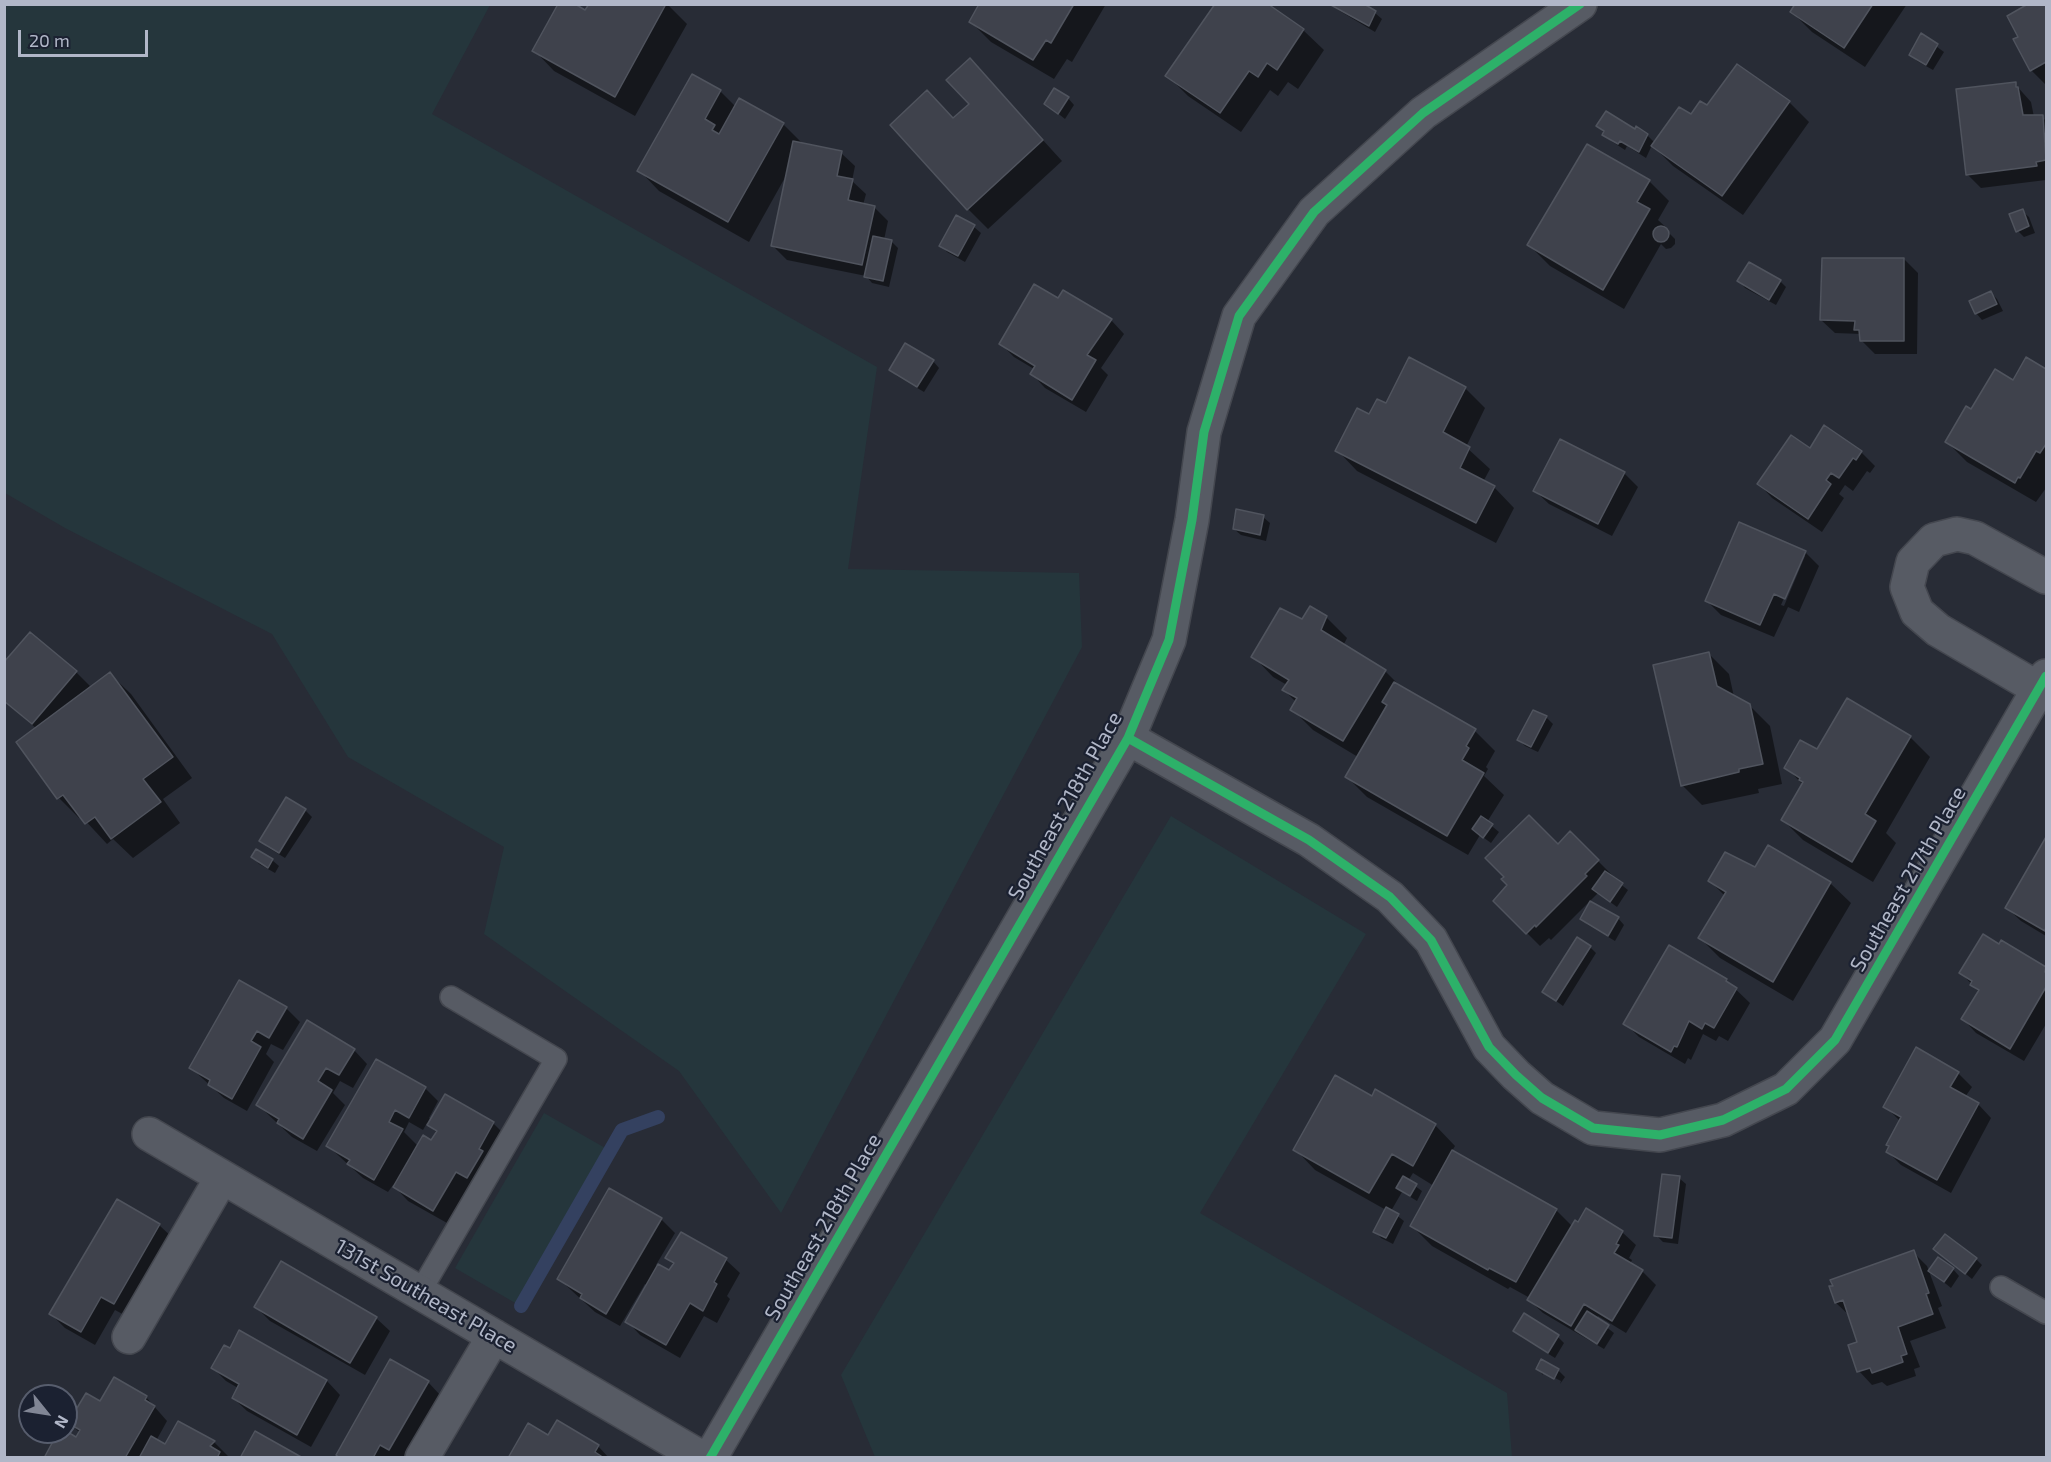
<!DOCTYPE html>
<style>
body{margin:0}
#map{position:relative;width:2051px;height:1462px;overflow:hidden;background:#282c36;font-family:"Exo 2",sans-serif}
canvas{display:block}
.frame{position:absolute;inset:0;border:6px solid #b1b7c8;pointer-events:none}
.north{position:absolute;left:18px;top:1384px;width:60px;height:60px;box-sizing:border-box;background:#1b2131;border:2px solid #575d6d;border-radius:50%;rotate:120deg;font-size:16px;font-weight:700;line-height:24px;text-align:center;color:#b1b7c8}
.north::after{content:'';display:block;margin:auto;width:21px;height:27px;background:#818695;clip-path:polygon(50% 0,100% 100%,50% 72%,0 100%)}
.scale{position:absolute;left:18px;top:30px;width:130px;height:27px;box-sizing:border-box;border:3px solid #b1b7c8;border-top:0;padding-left:8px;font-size:18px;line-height:21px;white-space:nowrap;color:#b1b7c8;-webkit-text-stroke:4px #1b2131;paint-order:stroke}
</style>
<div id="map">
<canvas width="2051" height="1462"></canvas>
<div class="frame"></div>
<div class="north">N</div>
<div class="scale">20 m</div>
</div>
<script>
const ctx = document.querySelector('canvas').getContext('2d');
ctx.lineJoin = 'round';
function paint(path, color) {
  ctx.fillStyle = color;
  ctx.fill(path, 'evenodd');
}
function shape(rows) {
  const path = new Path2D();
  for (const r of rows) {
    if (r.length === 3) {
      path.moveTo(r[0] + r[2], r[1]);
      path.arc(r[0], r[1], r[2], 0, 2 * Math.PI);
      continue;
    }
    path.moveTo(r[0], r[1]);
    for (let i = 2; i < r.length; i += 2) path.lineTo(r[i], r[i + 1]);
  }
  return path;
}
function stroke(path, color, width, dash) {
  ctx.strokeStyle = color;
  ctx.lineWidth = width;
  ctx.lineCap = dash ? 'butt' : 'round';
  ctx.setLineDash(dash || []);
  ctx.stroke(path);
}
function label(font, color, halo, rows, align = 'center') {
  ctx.font = font + ' "Exo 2",sans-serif';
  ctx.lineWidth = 4.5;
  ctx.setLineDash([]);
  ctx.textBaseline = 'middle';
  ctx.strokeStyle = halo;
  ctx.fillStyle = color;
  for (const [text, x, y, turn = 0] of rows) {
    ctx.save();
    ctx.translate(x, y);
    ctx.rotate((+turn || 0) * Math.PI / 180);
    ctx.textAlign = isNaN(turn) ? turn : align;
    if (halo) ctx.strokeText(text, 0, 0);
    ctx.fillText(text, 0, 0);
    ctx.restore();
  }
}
const green = shape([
 [5,4,490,5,432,114,877,367,848,569,1079,573,1082,647,781,1213,679,1071,484,934,504,847,348,757,272,634,65,528,5,493],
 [1171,816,1366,934,1200,1213,1507,1393,1512,1457,875,1457,841,1375],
 [544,1113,607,1149,517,1304,455,1268]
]);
const shadow = shape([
 [590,4,667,4,687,24,635,116,554,71,534,50,586,12],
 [981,4,1106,4,1072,62,1067,59,1054,79,991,42,971,22],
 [1265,4,1303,30,1324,50,1298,89,1288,82,1278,96,1270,90,1241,132,1188,96,1167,75],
 [1328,4,1361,4,1375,13,1382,19,1375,32],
 [1797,4,1907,4,1865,67,1812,32,1792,12],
 [2032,4,2046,4,2046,83,2045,84,2031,70,2020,38],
 [1922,36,1944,52,1933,70,1917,61,1911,55],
 [970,60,1062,161,988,229,968,209,954,119,971,104],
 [693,76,720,91,736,107,783,124,804,145,841,153,855,166,852,181,866,194,863,205,874,207,888,221,884,240,892,242,898,248,889,287,872,283,866,276,787,260,773,246,787,174,749,242,659,191,639,170],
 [2015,84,2031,102,2034,117,2042,117,2046,121,2046,180,1981,188,1967,174],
 [1068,98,1074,105,1065,119,1046,104],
 [1789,102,1809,122,1743,215,1673,166,1652,145,1646,158,1627,146,1625,150,1611,141,1598,126,1647,135,1655,143,1691,116,1707,107],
 [1649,181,1669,201,1658,220,1669,230,1668,232,1675,239,1675,244,1671,248,1666,249,1661,244,1624,309,1550,266,1529,245],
 [2022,211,2029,217,2035,233,2024,237,2018,231],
 [956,217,974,227,981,233,965,262,947,252,941,245],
 [1904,259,1918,273,1917,354,1875,354,1861,340,1861,334,1835,333,1821,320],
 [1739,281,1780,281,1786,287,1776,305,1745,288],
 [1990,292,1997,299,2003,311,1982,320,1976,313],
 [1058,300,1111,320,1124,334,1101,368,1108,375,1086,412,1045,388,1032,374,1034,369,1014,357,1001,344],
 [2026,359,2046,371,2046,488,2036,502,1967,462,1947,442,2013,382],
 [933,361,939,368,924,392,897,376,891,370],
 [1465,388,1485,408,1466,447,1490,469,1483,482,1494,487,1514,508,1496,543,1357,471,1337,450,1370,416,1386,405],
 [1810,450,1861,452,1875,466,1870,473,1867,471,1853,491,1845,485,1839,494,1844,498,1822,532,1772,498,1759,484],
 [1624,473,1638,487,1612,536,1549,504,1535,491],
 [1263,517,1270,523,1266,541,1241,535,1234,529],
 [1805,552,1819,566,1799,612,1788,607,1774,637,1721,615,1707,601],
 [1802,556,1805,556,1784,606,1781,605],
 [1310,608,1327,618,1347,638,1343,646,1385,671,1404,690,1475,731,1495,751,1486,767,1488,769,1484,776,1504,795,1487,822,1499,832,1491,843,1480,835,1468,855,1367,797,1347,777,1358,757,1313,730,1292,709,1296,702,1284,690,1287,685,1273,677,1253,656,1302,621],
 [1709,654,1729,674,1734,697,1749,705,1770,726,1782,784,1758,789,1759,793,1702,805,1682,785],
 [4,665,76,672,90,686,84,692,110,674,131,694,192,778,163,799,180,823,133,858,113,839,107,844,81,816,79,818,59,798,37,729,4,701],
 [1546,717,1553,724,1538,752,1525,746,1519,740],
 [1910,737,1930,757,1886,833,1896,843,1873,882,1803,840,1783,820,1803,785,1786,767,1817,751],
 [305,810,312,817,285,858,267,847,261,840],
 [1570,833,1612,875,1610,876,1628,890,1617,907,1598,893,1551,940,1549,938,1540,946,1495,901],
 [2046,840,2046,936,2021,921,2007,908],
 [1768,847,1830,883,1851,903,1793,1001,1720,958,1700,938,1725,896,1710,881,1756,869],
 [253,857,272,860,279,866,275,873,259,864],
 [1618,918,1624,925,1615,941,1588,925,1581,919],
 [2002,942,2046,969,2046,1024,2024,1061,1976,1033,1963,1019,1979,992,1961,973,2000,946],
 [1590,947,1596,953,1563,1006,1544,992],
 [1726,980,1750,1003,1728,1041,1719,1036,1716,1041,1703,1034,1691,1060,1688,1058,1685,1064,1639,1037,1625,1023],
 [286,1008,300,1022,283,1050,271,1044,266,1054,274,1062,247,1111,224,1098,191,1068],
 [354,1050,367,1064,353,1088,340,1081,333,1093,345,1105,317,1151,292,1137,258,1105],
 [1958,1073,1972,1087,1965,1097,1978,1104,1991,1118,1951,1193,1901,1165,1888,1152,1900,1121,1885,1106],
 [425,1088,438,1101,429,1118,432,1120,445,1096,493,1123,507,1137,481,1191,470,1184,447,1223,408,1201,393,1185,388,1192,363,1178,328,1146],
 [409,1122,423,1130,427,1123,437,1133,432,1142,418,1146,404,1132],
 [1373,1098,1435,1125,1455,1146,1452,1151,1556,1210,1573,1227,1622,1232,1636,1245,1629,1258,1632,1260,1630,1264,1642,1271,1656,1285,1626,1333,1598,1316,1596,1319,1614,1333,1604,1349,1543,1313,1529,1300,1530,1298,1510,1287,1508,1289,1432,1246,1412,1226,1434,1186,1413,1173,1408,1181,1422,1191,1417,1201,1402,1192,1391,1211,1404,1221,1393,1244,1381,1238,1375,1231,1386,1210,1315,1170,1295,1149],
 [1679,1178,1686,1184,1678,1244,1663,1242,1656,1235],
 [661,1219,675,1233,656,1265,670,1272,674,1265,667,1258,681,1234,726,1260,740,1273,727,1296,730,1299,717,1323,704,1316,680,1358,640,1335,627,1321,647,1286,645,1284,620,1326,595,1312,559,1279],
 [159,1225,173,1238,128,1317,115,1310,95,1345,65,1328,51,1314],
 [1935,1249,1976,1259,1982,1265,1972,1279],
 [1913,1252,1927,1266,1942,1306,1938,1308,1946,1328,1910,1341,1920,1367,1914,1369,1916,1376,1887,1386,1882,1382,1872,1385,1859,1371,1859,1343,1850,1316,1836,1303,1831,1288],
 [1953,1269,1959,1276,1951,1288,1930,1271],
 [256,1307,376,1318,390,1331,365,1375,270,1321],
 [1515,1330,1558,1337,1564,1343,1555,1358,1521,1337],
 [213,1368,327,1381,340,1395,311,1447,247,1411,233,1398,238,1388,226,1381],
 [1538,1369,1558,1370,1565,1377,1560,1384,1561,1381,1543,1372,1543,1375],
 [428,1382,441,1396,406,1458,340,1458],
 [146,1397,167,1421,156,1441,166,1446,179,1423,214,1442,228,1456,226,1458,45,1458,76,1439,80,1433,70,1423,101,1403],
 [557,1422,598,1446,609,1458,510,1458,549,1437]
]);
const stream = shape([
 [521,1306,622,1130,658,1117]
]);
const building = shape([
 [558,4,575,4,585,10,589,4,666,4,615,97,532,51,558,4],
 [979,4,1074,4,1051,43,1046,40,1033,60,969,22,979,4],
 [1215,4,1268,4,1304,29,1277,70,1267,63,1258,77,1249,71,1220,113,1165,76,1215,4],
 [1329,4,1364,4,1376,11,1369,26,1329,4],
 [1795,4,1873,4,1844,48,1790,12,1795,4],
 [2028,4,2046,4,2046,62,2030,71,2013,39,2018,37,2007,16,2028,4],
 [1921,33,1938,44,1926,65,1909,55,1921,33],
 [970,58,1043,140,967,210,890,125,927,90,953,118,969,104,946,80,970,58],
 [1737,64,1790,101,1722,196,1651,146,1679,107,1691,114,1700,101,1707,105,1737,64],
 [692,74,721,90,705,119,715,125,712,130,719,134,739,98,784,123,728,222,637,171,692,74],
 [2016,82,2016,87,2018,87,2023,115,2043,115,2046,160,2036,162,2037,166,1966,175,1956,89,2016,82],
 [1054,88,1069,97,1058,114,1044,104,1054,88],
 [1606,111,1635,129,1636,126,1648,134,1639,152,1620,141,1618,144,1602,135,1604,131,1596,126,1606,111],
 [793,141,842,151,837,176,853,179,848,200,875,206,862,265,771,246,793,141],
 [1587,144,1650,180,1637,202,1650,209,1603,290,1527,245,1587,144],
 [2023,209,2029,226,2016,232,2009,214,2023,209],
 [956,215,975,225,958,256,939,246,956,215],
 [1661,234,8],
 [873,236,892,240,883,281,864,277,873,236],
 [1822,258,1904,258,1904,341,1860,341,1859,330,1854,330,1855,321,1820,320,1822,258],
 [1749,262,1781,280,1769,300,1737,281,1749,262],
 [1034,284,1058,298,1063,290,1112,319,1087,355,1096,360,1072,400,1030,374,1035,366,999,344,1034,284],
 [1991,291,1997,304,1975,314,1969,301,1991,291],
 [905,343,934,360,917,387,889,370,905,343],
 [1409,357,1466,387,1443,432,1470,447,1460,468,1495,486,1476,523,1335,451,1357,408,1369,414,1377,399,1386,403,1409,357],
 [2026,357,2046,369,2046,444,2040,453,2036,451,2020,478,2018,477,2015,483,1945,442,1966,406,1971,409,1995,369,2013,380,2026,357],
 [1824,425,1862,451,1856,460,1853,458,1839,478,1831,473,1826,480,1831,484,1808,519,1757,484,1791,435,1810,448,1824,425],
 [1560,439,1625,472,1598,524,1533,491,1560,439],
 [1236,509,1264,515,1260,535,1233,529,1236,509],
 [1739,522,1806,551,1785,599,1774,594,1760,625,1705,601,1739,522],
 [1310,606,1327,616,1321,630,1386,670,1343,741,1290,710,1297,698,1282,690,1289,680,1251,657,1280,608,1302,619,1310,606],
 [30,632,77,671,32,724,4,701,4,662,30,632],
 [1709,652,1717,686,1750,704,1763,764,1739,769,1739,772,1681,786,1653,665,1709,652],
 [110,672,173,757,143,779,161,802,111,839,95,817,85,824,63,795,57,799,16,742,110,672],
 [1394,682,1476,729,1466,746,1469,748,1462,760,1484,773,1447,836,1345,777,1387,705,1382,702,1394,682],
 [1847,698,1911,736,1865,814,1876,821,1852,862,1781,820,1803,782,1799,780,1800,778,1784,768,1800,740,1817,749,1847,698],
 [1533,710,1547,716,1531,747,1517,740,1533,710],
 [286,797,306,809,279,853,259,841,286,797],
 [1529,815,1558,844,1570,831,1599,860,1585,874,1587,876,1536,927,1535,925,1526,934,1493,901,1507,885,1501,879,1504,877,1485,858,1529,815],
 [1481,816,1493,824,1483,838,1472,829,1481,816],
 [2046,837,2046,927,2045,931,2005,908,2046,837],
 [1768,845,1831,882,1773,982,1698,938,1726,892,1708,881,1725,852,1755,867,1768,845],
 [256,849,273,859,268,868,251,857,256,849],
 [1605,871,1623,883,1610,902,1592,889,1605,871],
 [1590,901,1619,917,1608,936,1580,919,1590,901],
 [1983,934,1999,944,2001,940,2046,967,2045,972,2046,973,2046,987,2010,1049,1961,1019,1979,990,1970,985,1972,981,1959,973,1983,934],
 [1577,937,1591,946,1556,1001,1542,992,1577,937],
 [1669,945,1727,979,1726,981,1737,988,1714,1028,1705,1023,1702,1029,1689,1021,1677,1047,1674,1046,1671,1052,1623,1024,1669,945],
 [239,980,287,1007,269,1038,257,1031,251,1041,261,1047,232,1099,208,1085,210,1080,189,1068,239,980],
 [307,1020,355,1049,339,1075,326,1068,318,1081,332,1090,303,1139,277,1123,279,1119,256,1105,307,1020],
 [1916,1047,1959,1072,1950,1087,1979,1103,1937,1180,1886,1152,1889,1146,1886,1145,1901,1117,1883,1107,1916,1047],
 [376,1059,426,1087,409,1118,395,1110,389,1122,403,1129,374,1180,347,1164,350,1160,326,1146,376,1059],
 [1335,1075,1372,1096,1375,1089,1436,1124,1413,1166,1392,1154,1369,1193,1293,1150,1335,1075],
 [445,1094,494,1122,479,1149,483,1151,467,1178,456,1172,433,1211,393,1187,423,1135,431,1140,437,1131,427,1125,445,1094],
 [1452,1150,1557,1209,1516,1282,1489,1268,1488,1270,1410,1226,1452,1150],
 [1662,1174,1680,1176,1672,1238,1654,1236,1662,1174],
 [1403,1176,1417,1184,1410,1196,1396,1188,1403,1176],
 [609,1188,662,1218,606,1314,580,1298,582,1294,557,1279,609,1188],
 [117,1199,160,1224,114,1304,101,1297,81,1332,49,1314,117,1199],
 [1386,1207,1399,1214,1386,1238,1373,1232,1386,1207],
 [1586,1208,1623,1231,1616,1244,1619,1245,1614,1253,1643,1270,1612,1321,1584,1304,1571,1326,1527,1300,1575,1220,1578,1222,1586,1208],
 [681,1232,727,1258,714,1282,717,1284,703,1311,690,1303,666,1345,625,1322,658,1264,669,1270,674,1263,665,1258,681,1232],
 [1945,1234,1977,1258,1965,1274,1933,1249,1945,1234],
 [1914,1250,1929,1293,1926,1294,1933,1314,1898,1327,1907,1354,1901,1356,1903,1362,1872,1373,1870,1368,1857,1372,1848,1345,1857,1342,1843,1300,1835,1303,1829,1286,1833,1286,1830,1280,1914,1250],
 [1938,1257,1954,1268,1944,1282,1928,1271,1938,1257],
 [281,1261,377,1317,350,1363,254,1307,281,1261],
 [1587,1311,1609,1325,1597,1344,1575,1330,1587,1311],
 [1524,1313,1559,1335,1548,1353,1513,1331,1524,1313],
 [239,1330,327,1380,297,1435,232,1398,239,1384,211,1368,224,1345,230,1348,239,1330],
 [390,1359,429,1381,389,1450,380,1445,373,1458,340,1458,336,1455,390,1359],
 [1541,1359,1559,1369,1554,1379,1536,1369,1541,1359],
 [114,1377,147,1396,145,1400,155,1406,125,1458,44,1458,58,1432,66,1431,76,1437,80,1430,68,1423,86,1393,100,1401,114,1377],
 [557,1420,599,1445,595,1452,604,1458,508,1458,528,1423,548,1435,557,1420],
 [178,1421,215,1441,210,1446,220,1452,217,1458,139,1458,151,1436,165,1444,178,1421],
 [255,1431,303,1458,240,1458,255,1431]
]);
const lane = shape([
 [2001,1287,2046,1313],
 [420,1292,556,1059,451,997]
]);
const street = shape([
 [2039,689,1938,630,1917,612,1907,587,1913,562,1934,540,1957,534,1975,538,2046,577],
 [1128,738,1309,840,1390,897,1431,940,1489,1047,1516,1075,1542,1098,1593,1128,1660,1135,1723,1120,1786,1089,1835,1040,2046,676],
 [149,1134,702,1458],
 [129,1337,222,1177],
 [422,1458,494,1336],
 [710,1458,1128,738,1169,640,1192,520,1204,432,1239,316,1314,212,1423,113,1580,4]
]);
const cycleway = shape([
 [1128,738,1309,840,1390,897,1431,940,1489,1047,1516,1075,1542,1098,1593,1128,1660,1135,1723,1120,1786,1089,1835,1040,2046,676],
 [710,1458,1128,738,1169,640,1192,520,1204,432,1239,316,1314,212,1423,113,1580,4]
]);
const streetNames = [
 ["Southeast 218th Place",1065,806,-61],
 ["Southeast 217th Place",1908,879,-60],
 ["Southeast 218th Place",823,1227,-60],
 ["131st Southeast Place",426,1296,30]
];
paint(green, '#25363c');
paint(shadow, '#0007');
stroke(stream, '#344160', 14);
paint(building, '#3f424c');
stroke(building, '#50545e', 1.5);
stroke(lane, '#44474f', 24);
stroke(street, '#44474f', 36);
stroke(lane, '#575b64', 21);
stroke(street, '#575b64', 33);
stroke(cycleway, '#2db169', 9);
label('21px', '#b1b7c8', '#1b2131', streetNames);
</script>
